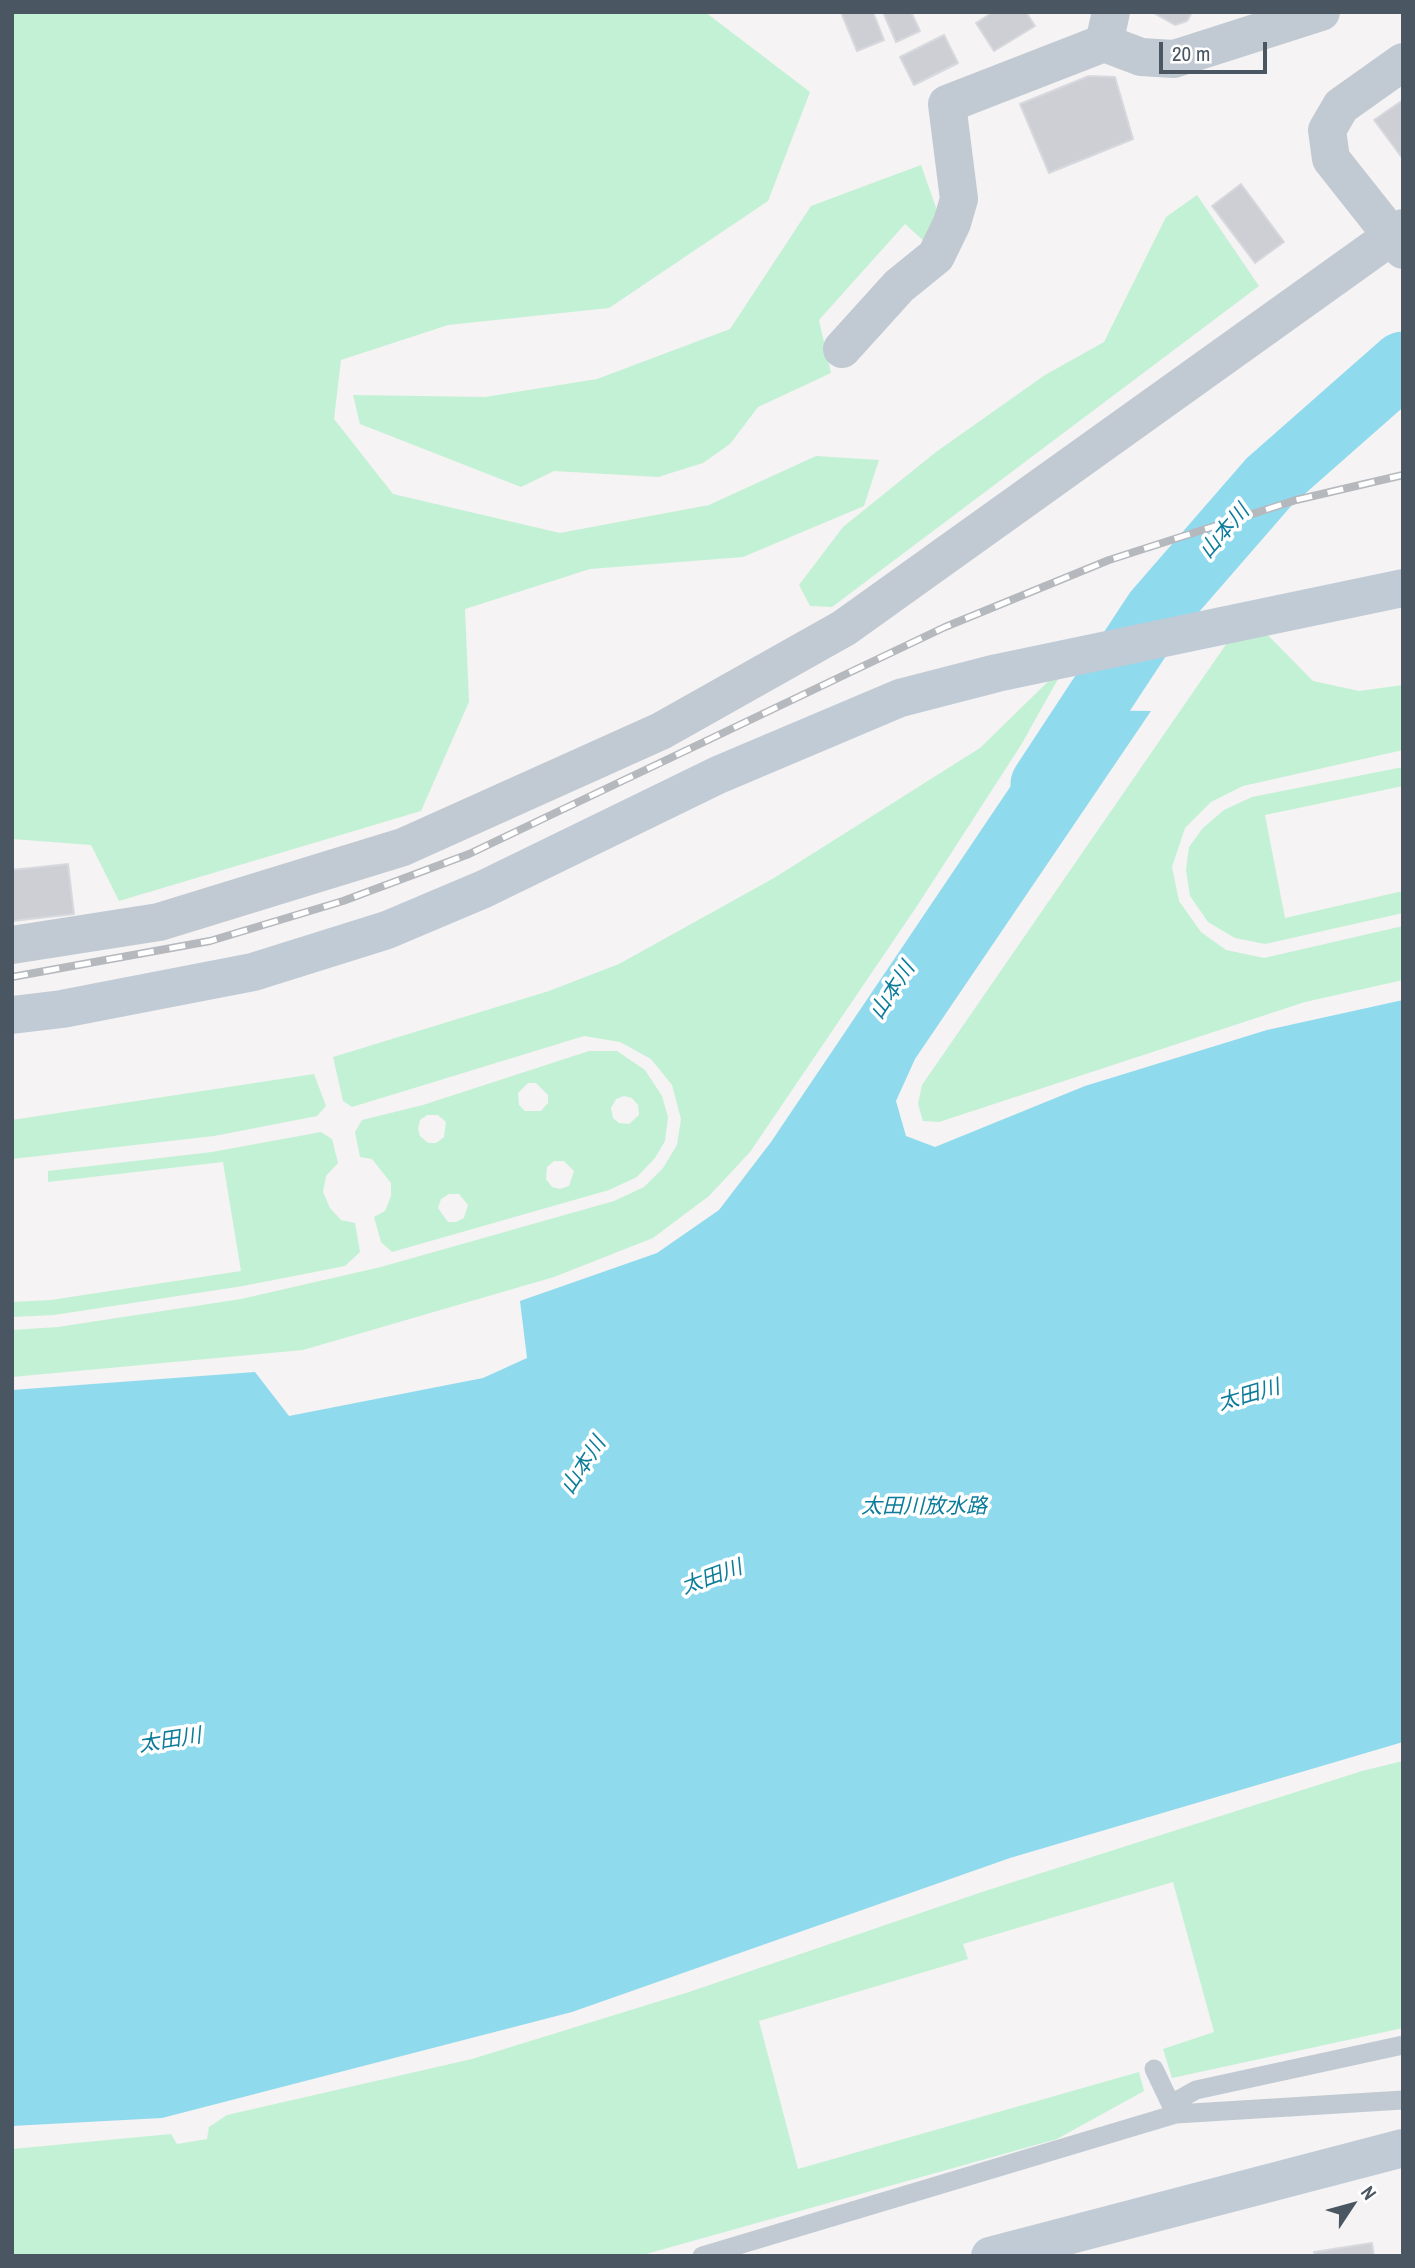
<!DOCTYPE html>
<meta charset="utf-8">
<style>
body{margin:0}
#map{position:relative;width:1415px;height:2268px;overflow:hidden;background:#f5f3f3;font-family:"Archivo Narrow",sans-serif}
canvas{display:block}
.frame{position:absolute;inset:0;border:14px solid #4a5661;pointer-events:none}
.north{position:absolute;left:1317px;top:2170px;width:70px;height:70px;-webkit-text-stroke:5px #fff;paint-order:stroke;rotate:54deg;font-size:19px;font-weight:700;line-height:28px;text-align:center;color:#4a5661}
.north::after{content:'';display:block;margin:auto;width:24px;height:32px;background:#4a5661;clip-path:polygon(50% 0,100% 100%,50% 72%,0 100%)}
.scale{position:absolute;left:1159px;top:42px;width:108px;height:32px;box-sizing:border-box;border:4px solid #4a5661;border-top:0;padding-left:9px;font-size:21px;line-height:24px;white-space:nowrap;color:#4a5661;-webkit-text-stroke:5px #fff;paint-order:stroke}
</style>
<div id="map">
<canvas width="1415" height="2268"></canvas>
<div class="frame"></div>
<div class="north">N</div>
<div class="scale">20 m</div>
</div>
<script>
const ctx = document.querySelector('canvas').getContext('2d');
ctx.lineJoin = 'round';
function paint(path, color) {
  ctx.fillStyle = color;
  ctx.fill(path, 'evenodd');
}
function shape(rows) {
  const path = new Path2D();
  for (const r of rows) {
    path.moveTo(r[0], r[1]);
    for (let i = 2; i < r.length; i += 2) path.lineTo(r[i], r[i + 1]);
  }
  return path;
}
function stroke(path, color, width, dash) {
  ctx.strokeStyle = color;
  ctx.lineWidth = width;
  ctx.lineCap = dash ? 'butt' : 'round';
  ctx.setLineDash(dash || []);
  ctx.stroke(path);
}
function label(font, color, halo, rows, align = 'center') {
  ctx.font = font + ' "Archivo Narrow","Noto Sans JP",sans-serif';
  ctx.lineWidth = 7;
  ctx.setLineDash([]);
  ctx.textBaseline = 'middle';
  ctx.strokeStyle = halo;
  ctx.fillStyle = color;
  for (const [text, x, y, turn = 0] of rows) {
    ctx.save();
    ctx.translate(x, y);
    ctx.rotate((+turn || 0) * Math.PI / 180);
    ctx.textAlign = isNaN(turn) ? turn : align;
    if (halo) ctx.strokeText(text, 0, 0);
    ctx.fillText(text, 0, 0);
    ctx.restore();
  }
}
const green = shape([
 [12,12,705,12,810,92,768,201,609,308,448,325,341,360,334,419,393,494,560,533,709,505,816,456,879,460,864,506,743,557,590,569,465,609,469,702,421,811,119,901,91,845,12,839],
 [921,165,939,216,925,242,905,224,819,320,831,373,758,407,730,444,703,463,658,477,554,471,521,487,360,424,353,395,485,397,597,379,730,329,811,206],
 [1197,195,1259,286,832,607,810,606,799,585,843,527,936,452,1045,375,1104,342,1166,217],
 [1247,614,1313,681,1359,691,1403,685,1403,750,1243,786,1211,802,1185,828,1172,867,1179,901,1201,932,1226,950,1264,958,1403,926,1403,980,1305,1002,939,1122,923,1121,918,1104,922,1085],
 [1067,663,1021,745,917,906,750,1152,709,1196,653,1238,554,1277,303,1350,12,1377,12,1330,58,1327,241,1299,381,1267,614,1201,644,1187,663,1168,677,1145,681,1119,672,1085,651,1059,620,1042,584,1036,352,1107,343,1101,333,1057,549,991,619,964,774,878,980,748],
 [1403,767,1403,786,1265,815,1285,918,1403,891,1403,913,1265,944,1235,938,1208,922,1190,896,1186,870,1189,847,1203,828,1224,810,1252,797],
 [589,1051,617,1051,645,1070,662,1096,668,1117,665,1141,655,1158,637,1177,609,1190,392,1252,381,1242,374,1217,385,1211,391,1196,391,1183,372,1159,360,1157,355,1132,362,1120,423,1105],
 [528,1083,536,1083,548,1095,548,1103,541,1111,525,1111,519,1105,518,1093],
 [624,1096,632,1098,638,1105,639,1115,629,1124,619,1123,613,1118,611,1108,616,1099],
 [427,1115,438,1115,446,1122,444,1137,436,1143,428,1143,420,1136,418,1129,420,1120],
 [554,1161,564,1161,574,1171,569,1186,560,1189,552,1187,546,1179,547,1167],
 [449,1194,459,1194,468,1205,464,1218,456,1222,448,1222,438,1208,441,1199],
 [314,1074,326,1106,317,1116,214,1136,12,1159,12,1120],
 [321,1132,332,1139,338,1163,326,1176,323,1192,330,1208,341,1220,355,1223,360,1252,345,1266,243,1286,54,1315,12,1317,12,1302,51,1300,241,1271,223,1162,48,1182,48,1171,212,1152],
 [1403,1761,1403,2028,1172,2078,1163,2049,1214,2032,1173,1882,963,1944,968,1959,759,2021,798,2169,1139,2072,1144,2091,1057,2139,639,2256,12,2256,12,2149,171,2134,177,2144,207,2139,209,2127,227,2115,472,2059,689,1992,985,1891,1362,1771]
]);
const water = shape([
 [1062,710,1151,711,915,1059,896,1101,906,1136,935,1147,1085,1086,1267,1030,1403,1000,1403,1742,1010,1858,572,2012,162,2118,12,2126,12,1390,255,1372,289,1416,483,1378,527,1358,520,1301,657,1253,719,1210,771,1142]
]);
const river = shape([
 [1043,784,1156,612,1269,482,1403,364]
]);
const building = shape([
 [841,12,873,12,884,40,857,51,841,12],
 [883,12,911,12,920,31,896,42,883,12],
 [993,12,1026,12,1035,26,994,51,976,23,993,12],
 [1152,12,1192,12,1187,21,1175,25,1152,12],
 [944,35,958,63,914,85,900,57,944,35],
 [1089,76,1115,77,1133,139,1049,173,1020,104,1089,76],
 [1403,100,1403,159,1374,120,1403,100],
 [1241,184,1284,242,1255,263,1212,206,1241,184],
 [68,864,74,914,12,921,12,870,68,864],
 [1372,2243,1374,2256,1315,2256,1314,2252,1372,2243]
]);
const lane = shape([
 [1154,2069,1175,2113],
 [1171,2104,1196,2090,1403,2045],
 [702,2256,1176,2114,1403,2100]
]);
const street = shape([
 [1111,12,1104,43,1141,57,1174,59,1321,12],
 [1403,62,1341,106,1327,130,1331,159,1403,250],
 [842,349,899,286,936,256,952,223,959,199,947,104,1104,43],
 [12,945,159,922,403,847,661,731,844,628,1403,228]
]);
const secondary = shape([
 [12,1015,62,1009,253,972,387,930,484,889,718,775,900,698,997,673,1403,588],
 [990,2256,1403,2148]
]);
const rail = shape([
 [12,977,210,941,343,901,469,854,945,627,1109,560,1296,500,1403,475]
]);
const waterNames = [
 ["山本川",1225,532,-49],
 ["山本川",893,991,-57],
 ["太田川",1249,1396,-16],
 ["山本川",584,1466,-57],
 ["太田川放水路",924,1507],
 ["太田川",712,1578,-20],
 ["太田川",170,1741,-9]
];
paint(green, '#c3f1d5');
paint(water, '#90daee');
stroke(river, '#90daee', 65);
paint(building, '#cdcfd5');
stroke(building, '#d7d9de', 2);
stroke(lane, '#c1cad2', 19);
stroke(street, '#c1cad2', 38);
stroke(secondary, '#c1cbd6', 38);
stroke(rail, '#b5b8bd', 8);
stroke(rail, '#fff', 5, [16]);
label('italic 21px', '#0c7c9b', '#fff', waterNames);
</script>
